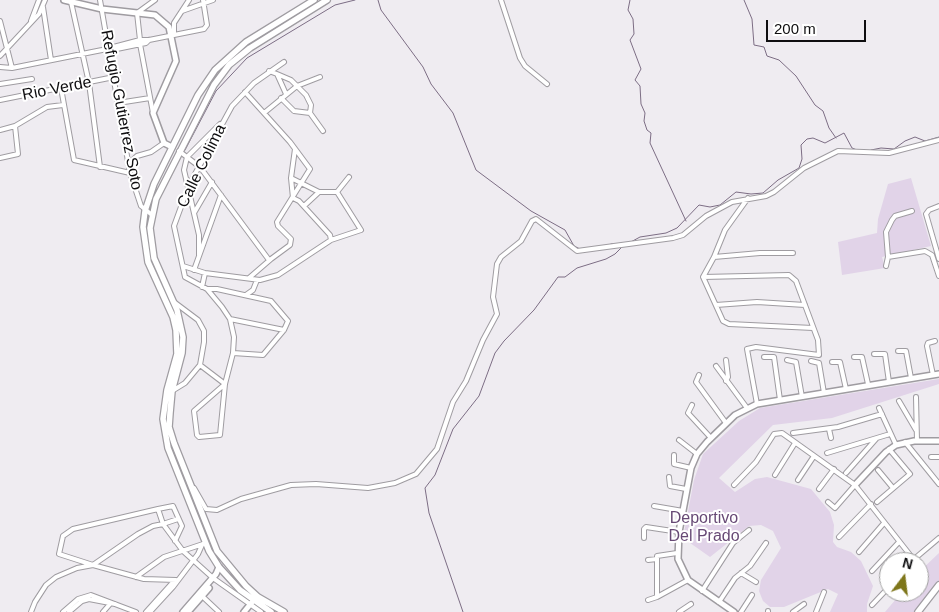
<!DOCTYPE html>
<style>
body{margin:0}
#map{position:relative;width:939px;height:612px;overflow:hidden;background:#efecf1;font-family:Helvetica,sans-serif}
canvas{display:block}
.north{position:absolute;left:879px;top:552px;width:50px;height:50px;box-sizing:border-box;background:#fff;border:1px solid #9f9f9f;border-radius:50%;rotate:15deg;font-size:14px;font-weight:700;line-height:20px;text-align:center;color:#0f0e10}
.north::after{content:'';display:block;margin:auto;width:18px;height:22px;background:#7e761a;clip-path:polygon(50% 0,100% 100%,50% 72%,0 100%)}
.scale{position:absolute;left:766px;top:20px;width:100px;height:22px;box-sizing:border-box;border:2px solid #0f0e10;border-top:0;padding-left:6px;font-size:15px;line-height:18px;white-space:nowrap;color:#0f0e10;-webkit-text-stroke:4px #fff;paint-order:stroke}
</style>
<div id="map">
<canvas width="939" height="612"></canvas>
<div class="north">N</div>
<div class="scale">200 m</div>
</div>
<script>
const ctx = document.querySelector('canvas').getContext('2d');
ctx.lineJoin = 'round';
function paint(path, color) {
  ctx.fillStyle = color;
  ctx.fill(path, 'evenodd');
}
function shape(rows) {
  const path = new Path2D();
  for (const r of rows) {
    path.moveTo(r[0], r[1]);
    for (let i = 2; i < r.length; i += 2) path.lineTo(r[i], r[i + 1]);
  }
  return path;
}
function stroke(path, color, width, dash) {
  ctx.strokeStyle = color;
  ctx.lineWidth = width;
  ctx.lineCap = dash ? 'butt' : 'round';
  ctx.setLineDash(dash || []);
  ctx.stroke(path);
}
function label(font, color, halo, rows, align = 'center') {
  ctx.font = font + ' Helvetica,sans-serif';
  ctx.lineWidth = 4;
  ctx.setLineDash([]);
  ctx.textBaseline = 'middle';
  ctx.strokeStyle = halo;
  ctx.fillStyle = color;
  for (const [text, x, y, turn = 0] of rows) {
    ctx.save();
    ctx.translate(x, y);
    ctx.rotate((+turn || 0) * Math.PI / 180);
    ctx.textAlign = isNaN(turn) ? turn : align;
    if (halo) ctx.strokeText(text, 0, 0);
    ctx.fillText(text, 0, 0);
    ctx.restore();
  }
}
const green = shape([
 [911,178,931,246,882,257,885,268,842,275,838,242,877,233,878,219,888,184],
 [939,379,939,384,832,418,773,425,719,478,735,492,755,479,767,477,811,489,830,512,834,525,833,542,837,547,851,552,861,561,873,586,867,604,867,612,830,612,838,594,828,589,784,607,770,607,763,601,759,591,761,580,781,548,773,531,761,525,749,526,710,557,683,538,694,480,703,454,739,421,760,408],
 [939,553,939,582,917,612,885,612,902,592,919,592,919,572]
]);
const stream = shape([
 [378,0,381,10,423,67,431,84,453,113,476,170,531,211,565,230,574,246,580,249],
 [630,0,628,10,633,19,634,34,630,40,641,69,635,80,640,86,641,104,645,113,644,121,647,130,651,133,650,143,686,221],
 [744,0,752,19,754,45,764,47,767,56,779,60,796,76,815,105,823,111,829,128,836,138],
 [185,150,216,91,247,58,335,5,355,0],
 [871,150,881,148,894,149,905,141,915,137,925,141,939,137],
 [629,243,640,237,666,233,677,228,699,205,710,207,720,205,736,192,751,194,763,193,778,180,799,168,802,159,801,145,807,139,813,138,825,143,844,133,852,148,857,150],
 [611,244,629,243],
 [463,612,429,513,425,488,435,475,453,429,479,396,495,353,504,341,534,310,558,277,565,277,577,268,606,259,615,254,622,247]
]);
const street = shape([
 [100,0,130,173,141,206,152,215],
 [501,0,520,58,525,66,547,84],
 [71,2,89,83,100,167],
 [43,7,51,60],
 [182,11,213,0],
 [0,21,12,68],
 [31,21,39,0],
 [174,33,174,23,189,0],
 [140,40,137,13,155,0],
 [140,44,153,113],
 [107,51,146,43,149,40],
 [0,56,39,14,45,0],
 [0,67,12,68,102,50,140,40,149,40,204,29,207,25,203,0],
 [269,71,277,74,286,94],
 [277,74,291,80,306,95,311,105,310,113],
 [0,84,32,79],
 [61,88,74,160,130,173],
 [245,92,290,142,310,169,277,222,278,226,291,239,290,245,271,259,249,278],
 [281,98,294,111,310,113,323,131],
 [0,100,114,77],
 [118,103,150,98],
 [264,113,297,86,320,77],
 [0,130,15,126,47,107,63,105],
 [179,151,200,167,269,260],
 [0,158,18,154,15,126],
 [128,164,137,156,151,152,164,143],
 [291,178,319,192,337,192,361,230,331,240],
 [337,192,349,177],
 [293,198,291,178,295,149],
 [748,198,725,230,714,257,703,277,723,321,729,324,813,328],
 [304,206,319,192],
 [939,206,929,210,926,214,939,259],
 [194,213,212,182],
 [199,255,199,235,184,170,187,157,220,124],
 [714,257,760,253,793,253],
 [888,257,886,232,892,220,895,216,912,211],
 [183,266,205,273,260,280,278,275,331,240,330,235,299,201,293,198],
 [886,266,888,257,925,251,932,255,939,276],
 [194,270,221,195],
 [703,277,789,275,796,281,818,340,819,355,756,347,747,349,757,404],
 [202,287,205,273],
 [207,289,217,289,271,301,288,321,284,330,263,355,233,353],
 [246,295,253,290,257,280],
 [716,305,757,302,805,305],
 [230,319,284,330],
 [898,351,906,351,911,378],
 [874,354,885,354,889,382],
 [764,357,774,357,780,400],
 [854,357,862,357,868,384],
 [787,360,796,362,802,397],
 [811,361,819,363,824,393],
 [832,362,840,362,846,389],
 [200,365,225,384],
 [716,366,747,408],
 [699,375,696,382,726,423],
 [933,375,927,346,928,343,935,341],
 [726,381,728,377,726,360],
 [225,384,194,411,197,435,199,437,220,435,225,384,233,353,234,337,230,319,222,307,207,289,185,277,174,226,189,185,232,106,254,83,284,62],
 [172,391,185,383,200,365,204,342,204,331,198,320,174,302],
 [916,397,917,441],
 [899,401,916,430],
 [692,405,688,413,711,438],
 [879,408,896,445],
 [829,429,831,438],
 [793,433,838,427,882,414],
 [679,440,697,454],
 [905,442,939,484],
 [827,453,890,434],
 [674,455,674,464,691,468],
 [931,457,939,457],
 [878,470,893,488],
 [846,473,876,439],
 [775,475,795,443],
 [669,477,670,486,686,489],
 [798,480,814,456],
 [734,485,756,462,774,434,782,433,855,485,914,560],
 [194,488,206,509,217,510,241,499,291,485,316,484,368,488,395,483,416,474,437,449,453,402,466,381,483,340,497,314,493,297,497,264,501,257,521,241,532,221,536,219,577,251,673,238,683,235,706,216,732,202,766,196,774,192,804,168,838,151,889,153,939,140],
 [819,489,834,469],
 [828,502,835,508,855,485],
 [877,502,910,474,889,449],
 [654,506,683,511],
 [158,509,173,506,182,526,175,541],
 [178,519,163,524,153,526,138,534,93,565,59,554,63,536,73,529,158,509,163,524,183,551,213,578,261,612],
 [839,537,871,504],
 [644,538,644,529,646,527,679,532],
 [859,552,884,523],
 [648,560,657,559],
 [913,560,939,538],
 [872,571,899,542],
 [741,573,756,582],
 [136,577,164,557,203,544],
 [702,591,733,543,749,530],
 [202,596,219,612],
 [657,597,657,556,677,553],
 [648,600,657,597,688,580],
 [719,602,735,578,750,566,766,543],
 [872,605,889,587],
 [31,612,35,602,46,585,56,577,77,568,93,565,144,579,176,580],
 [63,612,78,599,91,595,136,612],
 [69,612,82,601,89,599,115,604],
 [103,612,110,604],
 [146,612,174,581],
 [150,612,173,587,198,554,202,545],
 [679,612,691,604],
 [741,612,752,595],
 [768,612,768,611],
 [793,612,804,604],
 [816,612,824,592]
]);
const secondary = shape([
 [64,0,102,9,155,15,169,27,176,61,153,113,164,143,172,147],
 [855,485,886,452,896,445,914,441,939,441],
 [183,612,216,574,219,567],
 [188,612,209,588],
 [244,612,253,601],
 [734,612,688,580,678,559,679,532,691,468,697,454,707,442,735,415,757,404,939,374]
]);
const primary = shape([
 [271,612,240,590,219,567,209,551,168,448,163,419,167,390,177,354,176,330,173,317,148,262,143,227,145,211,154,184,198,95,215,70,246,42,314,0],
 [284,612,258,597,246,586,217,551,174,443,169,427,170,413,172,391,182,353,183,337,177,310,154,258,150,228,156,199,214,85,229,65,250,48,327,0],
 [918,612,939,585]
]);
const streetNames = [
 ["Rio Verde",57,89,-11],
 ["Refugio Gutierrez Soto",121,110,79],
 ["Calle Colima",202,166,-64]
];
const parkNames = [
 ["Deportivo",704,519],
 ["Del Prado",704,537]
];
paint(green, '#e1d3e8');
stroke(stream, '#7c6d84', 1);
stroke(street, '#9f9ca1', 6);
stroke(secondary, '#9f9ca1', 8);
stroke(primary, '#9f9ca1', 8);
stroke(street, '#fff', 4);
stroke(secondary, '#fff', 5);
stroke(primary, '#fff', 5.5);
label('16px', '#0f0e10', '#fff', streetNames);
label('16px', '#674975', '#fff', parkNames);
</script>
